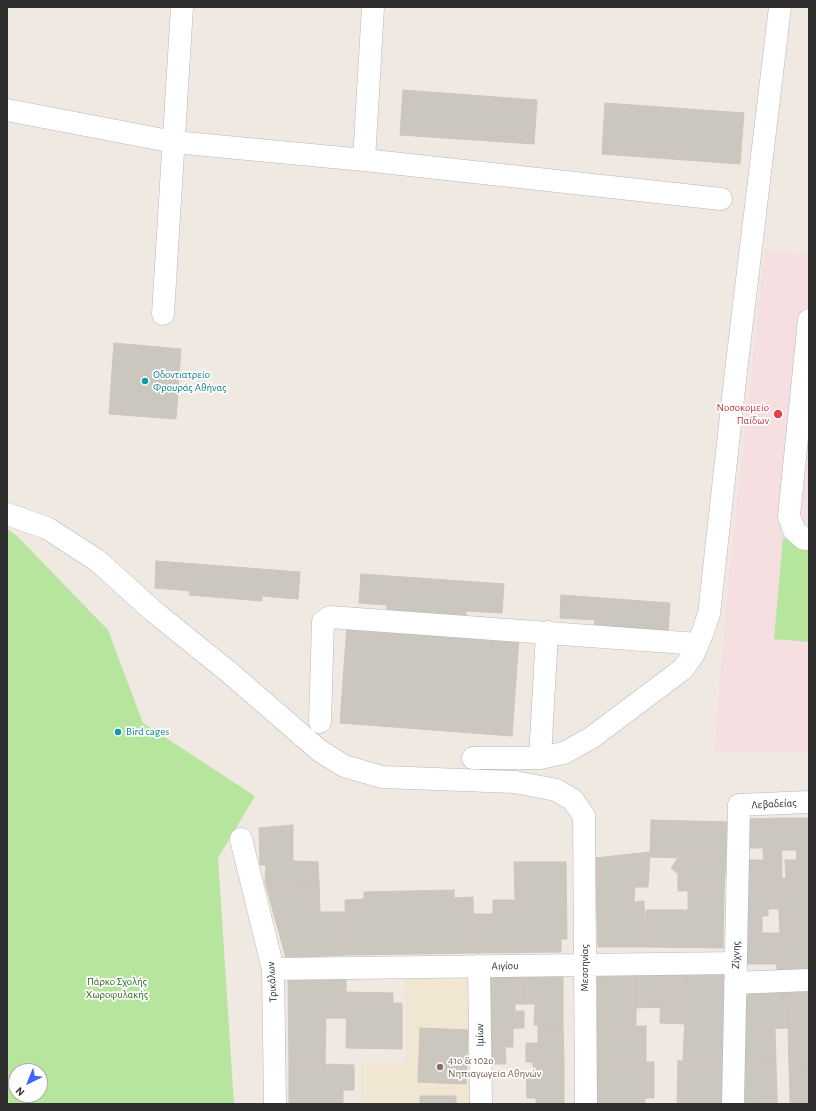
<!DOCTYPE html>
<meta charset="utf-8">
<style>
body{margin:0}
#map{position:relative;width:816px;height:1111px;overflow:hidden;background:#efe9e1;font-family:"Alegreya Sans",sans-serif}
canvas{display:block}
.frame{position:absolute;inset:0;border:8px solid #2e2e2e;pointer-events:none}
.north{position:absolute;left:8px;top:1063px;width:40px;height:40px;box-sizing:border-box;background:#fff;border:1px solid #ababab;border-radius:50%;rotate:223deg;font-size:11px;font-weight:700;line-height:16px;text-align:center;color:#2e2e2e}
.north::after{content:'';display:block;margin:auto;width:14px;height:18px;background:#4264fb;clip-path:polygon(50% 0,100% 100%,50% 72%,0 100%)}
</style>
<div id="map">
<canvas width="816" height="1111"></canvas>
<div class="frame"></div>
<div class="north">N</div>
</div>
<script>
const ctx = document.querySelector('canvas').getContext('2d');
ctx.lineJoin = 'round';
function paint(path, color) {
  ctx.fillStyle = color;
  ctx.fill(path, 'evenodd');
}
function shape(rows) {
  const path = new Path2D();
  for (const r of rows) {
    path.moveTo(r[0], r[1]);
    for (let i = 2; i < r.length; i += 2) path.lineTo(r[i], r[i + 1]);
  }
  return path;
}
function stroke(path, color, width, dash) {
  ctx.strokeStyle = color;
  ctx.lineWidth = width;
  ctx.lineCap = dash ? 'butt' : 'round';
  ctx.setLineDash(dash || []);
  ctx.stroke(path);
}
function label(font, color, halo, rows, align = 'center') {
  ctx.font = font + ' "Alegreya Sans",sans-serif';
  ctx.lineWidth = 3.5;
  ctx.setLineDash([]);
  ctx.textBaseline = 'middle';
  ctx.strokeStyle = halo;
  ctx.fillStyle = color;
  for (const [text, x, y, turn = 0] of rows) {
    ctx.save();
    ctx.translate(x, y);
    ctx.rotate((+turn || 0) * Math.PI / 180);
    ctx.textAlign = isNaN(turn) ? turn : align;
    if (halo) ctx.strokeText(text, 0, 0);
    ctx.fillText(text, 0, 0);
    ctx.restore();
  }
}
const education = shape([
 [404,969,473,969,473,1104,361,1104,361,1064,406,1064]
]);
const medical = shape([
 [765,249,809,255,809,752,714,751,729,573]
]);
const green = shape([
 [7,529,17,536,108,630,143,723,255,796,218,858,234,1104,7,1104],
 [16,1071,40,1071,40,1095,16,1095],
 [783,538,809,541,809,642,774,639]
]);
const building = shape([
 [403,90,537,100,534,144,400,135,403,90],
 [605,103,744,113,740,164,602,154,605,103],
 [114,343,181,349,176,419,109,414,114,343],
 [156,561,300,572,298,599,262,596,262,601,189,595,190,591,155,588,156,561],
 [361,574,504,584,502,613,466,611,466,616,387,610,387,605,359,603,361,574],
 [561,595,670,603,668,632,594,626,595,620,560,618,561,595],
 [347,625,519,637,512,736,340,723,347,625],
 [781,818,782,878,764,878,763,848,749,848,748,819,781,818],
 [781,818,809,818,809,860,797,860,796,850,782,850,781,818],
 [651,820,727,822,726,859,650,857,651,820],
 [293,825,293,861,318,862,319,881,265,882,266,865,260,865,259,828,293,825],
 [650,852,648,887,635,887,634,902,644,901,645,947,598,947,595,858,650,852],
 [678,858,726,859,724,890,678,891,678,874,671,868,678,858],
 [745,860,763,860,764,878,782,878,783,890,745,891,745,860],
 [785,860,809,860,809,890,783,890,782,878,786,878,785,860],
 [514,862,566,862,567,939,561,939,561,952,474,953,473,914,493,914,493,900,515,900,514,862],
 [319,881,320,912,345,912,346,955,286,958,265,882,319,881],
 [454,890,454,898,473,897,474,953,346,955,345,900,364,899,364,892,454,890],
 [688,890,724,890,723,948,645,947,646,910,688,910,688,890],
 [809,890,809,917,779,917,779,909,768,909,768,916,746,916,745,891,809,890],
 [746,916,762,916,762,933,776,933,777,964,747,964,746,916],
 [779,917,809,917,809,944,776,944,776,933,780,933,779,917],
 [776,944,809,944,809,969,777,970,776,944],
 [597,973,636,973,636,1027,597,1027,597,973],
 [636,973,661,973,661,1007,636,1008,636,973],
 [661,973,687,974,685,1024,660,1023,661,973],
 [687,974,727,975,723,1062,683,1061,687,974],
 [485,976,524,976,524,1004,515,1004,515,1011,524,1011,524,1028,486,1029,485,976],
 [524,976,563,976,563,1025,534,1025,535,1004,524,1004,524,976],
 [288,979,346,979,346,1018,326,1018,325,1064,289,1064,288,979],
 [809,991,809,1065,789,1066,787,992,809,991],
 [347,992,393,993,393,1003,402,1003,402,1049,346,1048,347,992],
 [787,992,788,1028,741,1029,740,993,787,992],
 [538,1025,563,1025,564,1062,526,1062,526,1043,538,1043,538,1025],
 [646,1026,646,1062,597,1062,597,1027,646,1026],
 [420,1028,468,1030,466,1084,418,1082,420,1028],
 [513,1028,513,1047,505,1047,506,1064,486,1064,486,1029,513,1028],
 [741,1029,775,1029,776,1063,742,1064,741,1029],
 [678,1061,723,1062,722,1104,677,1104,678,1061],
 [533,1062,564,1062,564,1104,536,1104,536,1098,527,1098,526,1075,533,1075,533,1062],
 [597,1062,654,1062,654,1098,645,1098,645,1104,597,1104,597,1062],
 [776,1063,777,1097,743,1098,742,1064,776,1063],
 [289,1064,325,1064,325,1104,289,1104,289,1064],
 [325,1064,354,1065,354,1090,343,1090,343,1104,325,1104,325,1064],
 [809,1065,809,1094,790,1095,789,1066,809,1065],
 [809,1094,809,1104,790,1104,790,1095,809,1094],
 [420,1096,456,1096,456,1104,420,1104,420,1096],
 [777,1097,777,1104,743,1104,743,1098,777,1097]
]);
const minor = shape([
 [7,110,174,142,364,160,721,199],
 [364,160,373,7],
 [163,314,182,7],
 [809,320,789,516,794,530,804,539,809,539],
 [7,514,47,528,98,561,152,610,230,673,320,751,344,766,382,777,515,782,556,790,573,800,584,816,586,1104],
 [320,722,323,622,330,617,698,644],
 [473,758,540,758,564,753,591,738,683,669,693,655,702,634,709,614,736,371,780,7],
 [540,758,547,632],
 [241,839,273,969,275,1104],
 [479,966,481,1104],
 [273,969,736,963],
 [735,983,809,980],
 [733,1104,739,805,809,802]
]);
const markers = [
 [145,381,4,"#0f9aa8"],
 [778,414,5,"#e0444e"],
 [118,732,4,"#0f9aa8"],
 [440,1067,4,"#8d6e63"]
];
const cultureNames = [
 ["Οδοντιατρείο",153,375],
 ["Φρουράς Αθήνας",153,388],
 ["Bird cages",126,732]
];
const healthNames = [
 ["Νοσοκομείο",769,408],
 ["Παίδων",769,421]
];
const streetNames = [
 ["Λεβαδείας",774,804,-3],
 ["Ζίχνης",736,955,-89],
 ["Αιγίου",505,966,-1],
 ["Μεσσηνίας",585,968,-90],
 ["Τρικάλων",272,982,-94],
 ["Ιμίων",480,1035,-91]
];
const parkNames = [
 ["Πάρκο Σχολής",117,982],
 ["Χωροφυλακής",117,995]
];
const educationNames = [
 ["41ο & 102ο",448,1061],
 ["Νηπιαγωγεία Αθηνών",448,1074]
];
paint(education, '#f0e6d1');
paint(medical, '#f5dfe0');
paint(green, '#b6e59e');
paint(building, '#cbc7bf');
stroke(building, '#cbc5ba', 1);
stroke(minor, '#b4b7c1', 23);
stroke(minor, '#fff', 22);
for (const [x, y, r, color] of markers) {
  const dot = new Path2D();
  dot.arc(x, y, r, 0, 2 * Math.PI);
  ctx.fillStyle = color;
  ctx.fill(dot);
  stroke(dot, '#fff', 1.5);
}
label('11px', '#0d838f', '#fff', cultureNames, 'left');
label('11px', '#be3a42', '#fff', healthNames, 'right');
label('11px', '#2e2e2e', '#fff', streetNames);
label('11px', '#2c6e1b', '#fff', parkNames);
label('11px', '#785e54', '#fff', educationNames, 'left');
</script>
